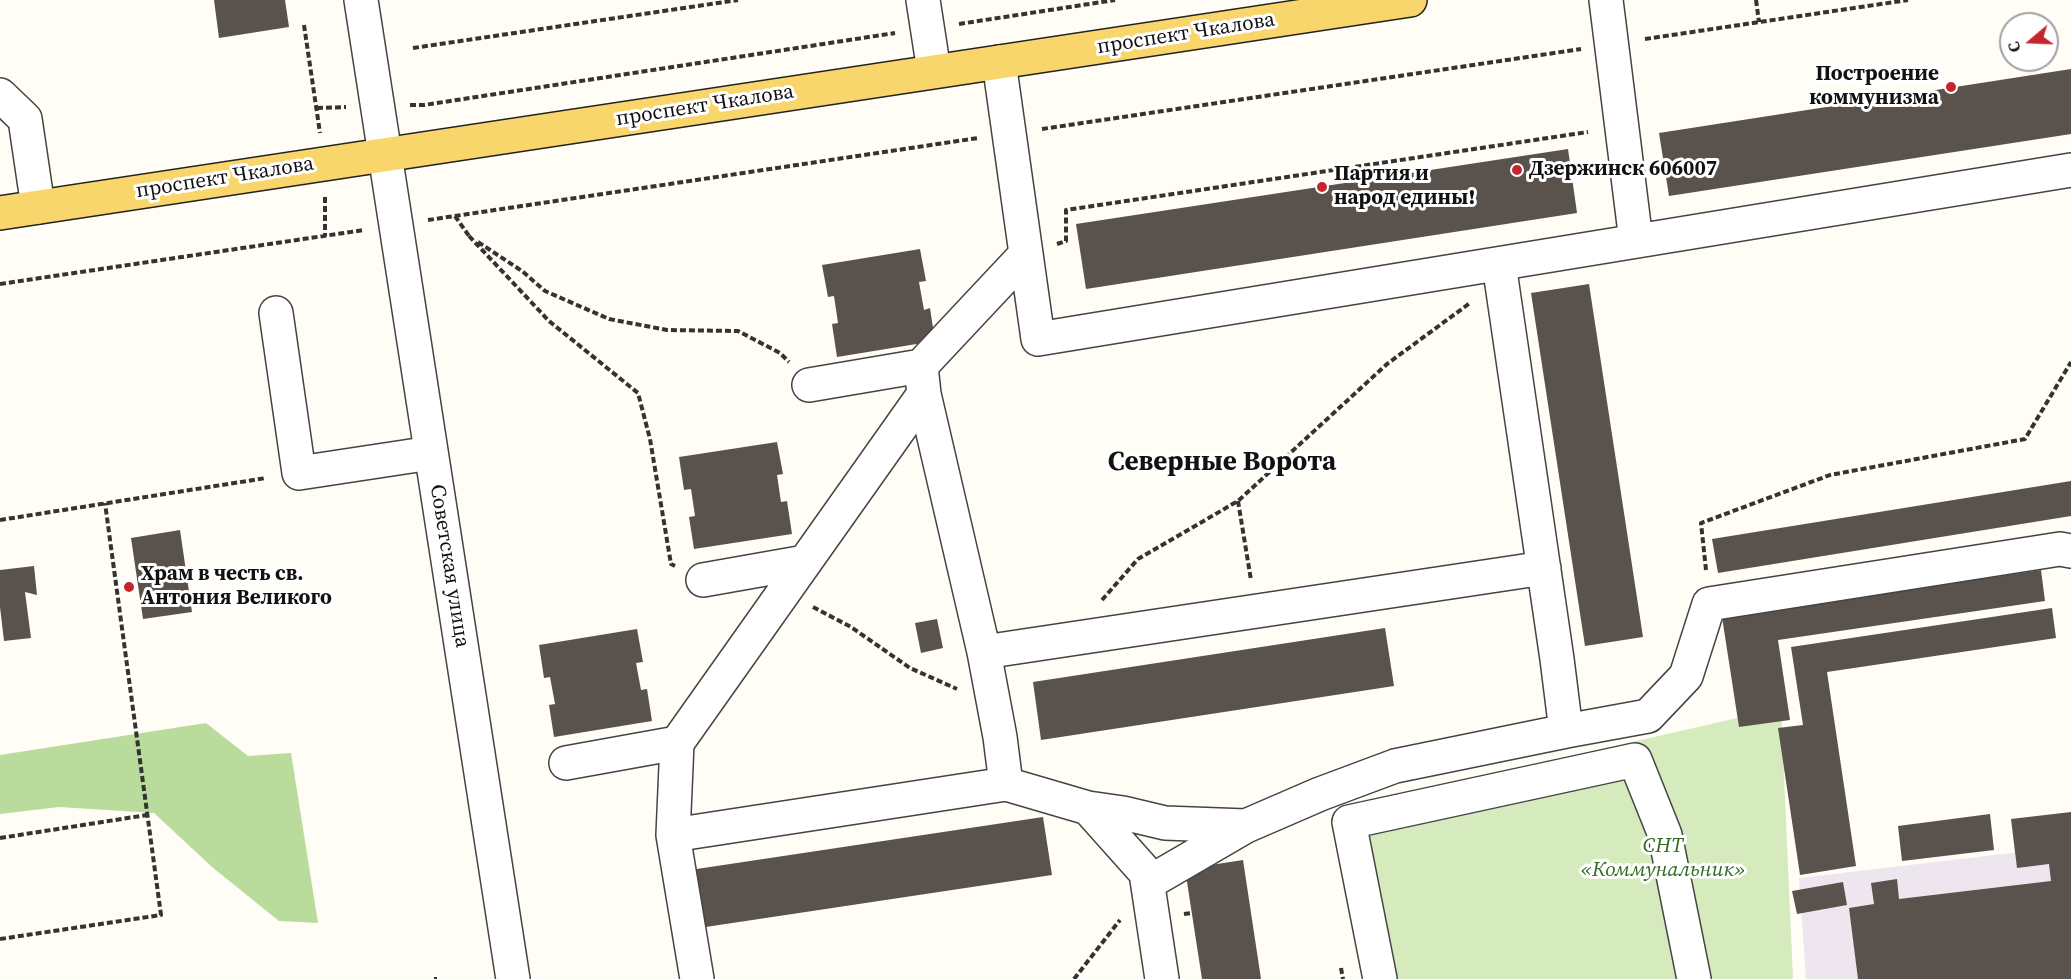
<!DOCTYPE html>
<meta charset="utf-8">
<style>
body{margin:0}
#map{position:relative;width:2071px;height:979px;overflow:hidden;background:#fffdf5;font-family:"Source Serif 4",serif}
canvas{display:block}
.north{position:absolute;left:1999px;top:12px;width:60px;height:60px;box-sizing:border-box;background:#fff;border:2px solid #a0a0a0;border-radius:50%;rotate:251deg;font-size:16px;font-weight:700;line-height:24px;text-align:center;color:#111}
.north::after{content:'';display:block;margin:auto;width:21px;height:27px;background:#c4262e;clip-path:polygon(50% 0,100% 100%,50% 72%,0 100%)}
</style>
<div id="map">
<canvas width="2071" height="979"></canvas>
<div class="north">С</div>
</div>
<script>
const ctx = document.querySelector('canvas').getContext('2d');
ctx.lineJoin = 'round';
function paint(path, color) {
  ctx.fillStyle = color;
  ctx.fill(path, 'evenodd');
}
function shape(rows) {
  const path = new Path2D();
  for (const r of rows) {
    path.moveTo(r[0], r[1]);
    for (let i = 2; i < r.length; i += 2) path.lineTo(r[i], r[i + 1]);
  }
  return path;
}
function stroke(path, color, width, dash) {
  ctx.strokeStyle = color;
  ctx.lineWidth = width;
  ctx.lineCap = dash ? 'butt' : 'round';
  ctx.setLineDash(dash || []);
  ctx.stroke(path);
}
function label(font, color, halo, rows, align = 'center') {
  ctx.font = font + ' "Source Serif 4",serif';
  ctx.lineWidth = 6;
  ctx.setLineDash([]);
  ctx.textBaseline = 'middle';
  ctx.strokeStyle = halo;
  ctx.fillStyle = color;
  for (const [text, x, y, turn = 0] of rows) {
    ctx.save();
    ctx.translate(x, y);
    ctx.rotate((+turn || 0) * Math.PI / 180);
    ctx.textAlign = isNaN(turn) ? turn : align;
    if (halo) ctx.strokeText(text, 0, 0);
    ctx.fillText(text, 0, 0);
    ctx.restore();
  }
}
const industrial = shape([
 [2071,846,2071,979,1806,979,1799,878]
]);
const green = shape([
 [1781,708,1793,979,1368,979,1335,810]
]);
const forest = shape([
 [206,723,248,756,291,753,318,923,279,921,212,867,154,813,59,807,0,814,0,755]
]);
const building = shape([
 [214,0,285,0,289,27,219,38],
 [2071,69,2071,134,1669,196,1659,133],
 [1568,149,1577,213,1086,289,1076,224],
 [920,249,926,281,919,282,924,310,930,308,935,341,837,357,832,324,838,323,834,296,828,297,822,265],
 [1589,284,1643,637,1585,646,1531,293],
 [777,442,783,474,777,475,781,502,787,501,792,534,694,549,689,517,695,516,691,489,684,490,679,457],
 [2071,481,2071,516,1718,573,1712,539],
 [180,530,192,612,143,619,131,538],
 [34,566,37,595,25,592,31,638,4,641,0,607,0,570],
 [2041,570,2045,601,1778,640,1790,720,1739,727,1722,617],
 [2052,608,2056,638,1827,672,1856,866,1800,875,1778,728,1803,725,1791,647],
 [937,619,943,648,921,653,915,623],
 [1385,628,1394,686,1041,740,1033,682],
 [637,629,643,662,636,663,641,690,647,689,652,721,554,737,549,705,555,704,550,677,544,678,539,645],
 [2071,812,2071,979,1858,979,1849,908,1874,904,1871,883,1897,879,1899,899,2051,881,2049,864,2017,868,2011,819],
 [1990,814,1994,850,1902,861,1898,826],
 [1043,817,1052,875,699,928,690,870],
 [1243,860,1261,979,1202,979,1185,869],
 [1843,882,1847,905,1797,914,1792,891]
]);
const path = shape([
 [1756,0,1759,22],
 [959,24,1115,0],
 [304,25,320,133],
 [1645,39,1908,0],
 [413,48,738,0],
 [410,105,424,105,895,33],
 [317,108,346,107],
 [1042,129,1581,49],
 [325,197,325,236],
 [455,216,469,236],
 [428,220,978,138],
 [469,236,549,321,638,393,650,439,671,564,675,566],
 [478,242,522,271,545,291,609,319,667,330,738,331,780,353,789,362],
 [1057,244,1066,241,1066,210,1588,132],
 [0,284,364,230],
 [1238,501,1251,580],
 [0,520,266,478],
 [1706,570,1701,523,1830,475,2025,439,2071,362],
 [1102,600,1138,559,1238,501,1387,364,1470,303],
 [813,607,851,627,910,668,957,689],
 [0,838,147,815],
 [1184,914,1192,913],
 [0,939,161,915,105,503],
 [1341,968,1343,979],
 [434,979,437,979],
 [1074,979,1120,920]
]);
const minor = shape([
 [361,0,513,979],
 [923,0,934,71],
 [1606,0,1636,241],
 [999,62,1038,339,2071,170],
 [0,95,25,119,38,207],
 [276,313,299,473,431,453],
 [809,385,921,366],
 [703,580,805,562],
 [984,652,1544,568],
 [1566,731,1648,716,1686,676,1709,604,2060,549,2071,551],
 [566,763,677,743],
 [1006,784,1088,808,1146,873,1162,979],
 [1088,808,1123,813,1165,823,1246,826,1320,794,1395,766,1566,731,1557,659,1499,264],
 [673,835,1006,784,1000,737,984,652,924,394],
 [1148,883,1246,826],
 [697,979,673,835,677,743,924,394,921,366,1026,254],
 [1380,979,1349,822,1635,760,1665,835,1694,979]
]);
const major = shape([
 [0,213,1410,0]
]);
const markers = [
 [1951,87,6,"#c4262e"],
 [1517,170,6,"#c4262e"],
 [1322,187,6,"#c4262e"],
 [129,587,6,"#c4262e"]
];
const streetNames = [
 ["проспект Чкалова",1186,34,-9],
 ["проспект Чкалова",705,106,-9],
 ["проспект Чкалова",225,178,-9],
 ["Советская улица",449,566,81]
];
const poiNames = [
 ["Построение",1939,75,"right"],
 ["коммунизма",1939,99,"right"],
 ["Дзержинск 606007",1529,170],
 ["Партия и",1334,175],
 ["народ едины!",1334,199],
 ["Храм в честь св.",141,575],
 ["Антония Великого",141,599]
];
const parkNames = [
 ["СНТ",1663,847],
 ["«Коммунальник»",1663,871]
];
const districtNames = [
 ["Северные Ворота",1222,463]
];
paint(industrial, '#eee6ef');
paint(green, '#d5ebbd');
paint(forest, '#b9dc9c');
paint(building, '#5a524d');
stroke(minor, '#444', 36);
stroke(major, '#222', 36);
stroke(path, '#333', 4, [6, 3]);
stroke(minor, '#fff', 33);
stroke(major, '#f9d66b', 33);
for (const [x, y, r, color] of markers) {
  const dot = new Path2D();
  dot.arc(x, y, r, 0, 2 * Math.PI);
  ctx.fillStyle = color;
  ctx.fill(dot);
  stroke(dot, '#fff', 2);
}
label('21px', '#111', '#fff', streetNames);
label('bold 21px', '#111', '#fff', poiNames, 'left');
label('italic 21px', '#2f6b1f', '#fff', parkNames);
label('bold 27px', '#111', '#fff', districtNames);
</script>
